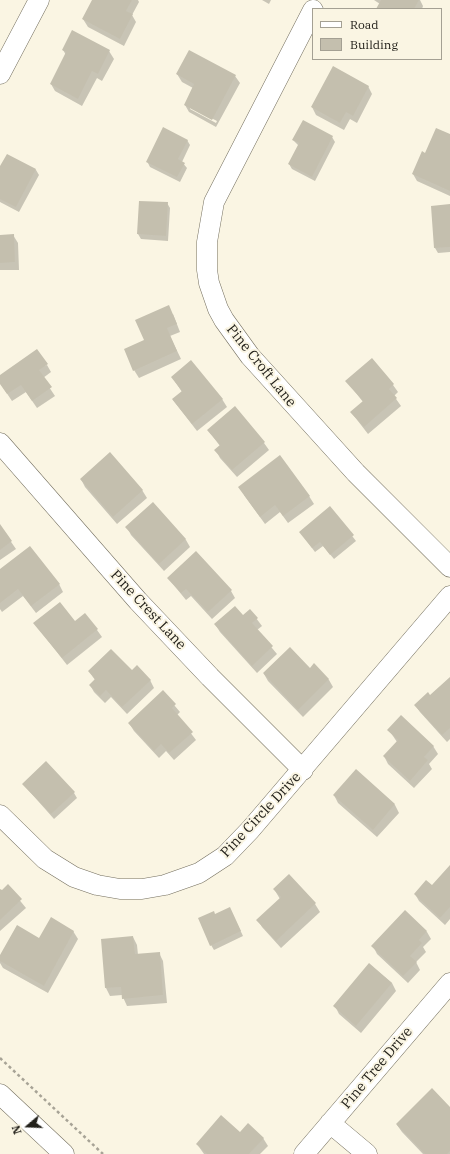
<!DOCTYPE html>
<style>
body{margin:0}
#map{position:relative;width:450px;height:1154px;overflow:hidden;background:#faf5e3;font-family:"IBM Plex Serif",serif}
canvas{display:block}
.legend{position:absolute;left:312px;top:8px;width:130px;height:52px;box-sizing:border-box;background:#faf5e3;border:1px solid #a4a093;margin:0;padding:5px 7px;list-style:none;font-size:12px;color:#22201a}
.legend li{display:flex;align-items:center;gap:8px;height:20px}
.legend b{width:20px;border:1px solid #a4a093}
.north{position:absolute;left:8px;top:1106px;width:40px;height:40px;-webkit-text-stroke:3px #faf5e3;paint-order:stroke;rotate:251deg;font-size:11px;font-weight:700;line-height:16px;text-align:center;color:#22201a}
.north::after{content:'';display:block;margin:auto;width:14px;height:18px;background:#22201a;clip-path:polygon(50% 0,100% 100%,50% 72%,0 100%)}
</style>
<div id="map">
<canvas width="450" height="1154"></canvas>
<ul class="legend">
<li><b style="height:5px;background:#fff"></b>Road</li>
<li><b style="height:11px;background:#c4bfae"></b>Building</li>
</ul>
<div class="north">N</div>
</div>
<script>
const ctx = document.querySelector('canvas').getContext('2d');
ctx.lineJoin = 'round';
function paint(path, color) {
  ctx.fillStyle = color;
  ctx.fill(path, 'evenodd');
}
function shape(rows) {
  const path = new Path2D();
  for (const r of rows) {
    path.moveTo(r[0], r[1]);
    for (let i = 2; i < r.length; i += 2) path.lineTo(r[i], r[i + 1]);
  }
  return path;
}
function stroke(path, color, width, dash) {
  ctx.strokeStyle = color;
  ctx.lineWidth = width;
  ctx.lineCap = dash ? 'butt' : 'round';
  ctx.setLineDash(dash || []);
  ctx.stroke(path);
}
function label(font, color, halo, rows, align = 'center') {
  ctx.font = font + ' "IBM Plex Serif",serif';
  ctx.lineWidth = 4;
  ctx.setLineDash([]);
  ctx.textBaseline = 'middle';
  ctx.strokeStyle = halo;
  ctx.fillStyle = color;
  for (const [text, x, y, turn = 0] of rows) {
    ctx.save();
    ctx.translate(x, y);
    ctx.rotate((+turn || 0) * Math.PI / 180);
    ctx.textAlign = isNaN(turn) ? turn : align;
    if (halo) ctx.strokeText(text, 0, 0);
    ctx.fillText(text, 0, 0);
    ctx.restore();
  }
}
const shadow = shape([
 [93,0,138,0,139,2,132,15,136,22,124,46,88,27,83,19],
 [262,0,271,0,269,4],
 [374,0,420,0,423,6,422,9,377,9,380,4],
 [63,50,109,51,114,59,102,81,97,78,82,106,55,91,51,84,66,55],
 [177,74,235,76,240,83,216,127,189,112,185,105,193,88,182,82],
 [190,107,217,121,216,123,190,109],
 [368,86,372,94,357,123,350,119,344,130,316,115,312,107],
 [450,135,450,196,417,181,413,174,426,154],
 [332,137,335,142,315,181,292,169,289,164,299,146,293,140],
 [187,140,190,145,182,162,187,168,180,182,150,167,147,161],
 [7,155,36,170,39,175,19,212,0,202,0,168],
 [140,202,167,203,170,208,168,241,141,239,138,234],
 [450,205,450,252,438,253,435,248,432,207],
 [13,235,18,243,19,270,0,270,0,236],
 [173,314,180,332,170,336,181,359,139,378,134,370,146,341],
 [47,365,51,372,43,378,55,396,37,408,26,392,12,401,0,383,0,376],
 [172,377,222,399,227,407,197,431,173,400,182,392],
 [347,381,393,385,398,392,394,396,401,406,368,434,351,412,363,402],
 [208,430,264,443,269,450,237,477,220,458,216,450,220,446],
 [81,479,142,490,147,498,117,524,85,487],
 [244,495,309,496,314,504,288,523,280,512,265,524],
 [153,504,186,540,190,547,164,571,131,535,127,527],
 [330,507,356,541,334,559,323,546,315,552,300,532],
 [0,526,16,549,0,560],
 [0,570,59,584,63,592,36,613,23,596,2,612,0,609],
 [168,578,231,591,235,598,212,619,191,596,186,600],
 [250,610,262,626,257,630,277,654,257,673,220,632,215,624,243,616],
 [35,624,97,630,102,637,67,665],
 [314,665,329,680,333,687,303,717,268,681,264,674,310,669],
 [89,671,132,672,150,680,154,688,127,714,111,697,105,703,94,692,90,685,95,680],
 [450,678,450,739,447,742,420,712,415,705,430,697],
 [163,692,180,712,177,715,196,740,174,760,166,751,159,758,134,731,129,723],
 [389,730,433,746,438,754,429,764,432,769,414,788,388,764,384,756,397,742],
 [356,770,395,805,399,813,377,837,338,803,334,795],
 [23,784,74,793,77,798,54,819],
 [450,867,450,919,445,925,419,901,415,894,432,887],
 [289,875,315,904,320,912,281,948,262,927,258,920,280,899,274,889],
 [8,886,26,908,0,931,0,890,2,892],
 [405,911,427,932,431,939,423,947,426,952,416,962,420,970,408,983,377,954,373,946],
 [232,913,243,936,214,950,211,945,215,915],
 [73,931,78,939,48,993,3,968,0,963,0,957,40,939],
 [133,937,137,945,138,955,159,953,163,961,167,1003,127,1006,122,995,110,996,106,988,102,940],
 [369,964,392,983,396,991,361,1033,339,1014,335,1006],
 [450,1108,450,1154,423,1154,402,1132,397,1125],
 [240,1133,263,1138,268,1146,260,1154,204,1154,197,1144]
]);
const building = shape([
 [92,0,132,0,126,11,133,14,120,39,82,19],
 [381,0,419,0,414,9,376,9],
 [72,30,110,50,98,74,92,71,78,99,50,84,66,52,62,50],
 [189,50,236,75,212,120,184,105,194,84,176,74],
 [333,66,369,86,353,116,346,112,340,123,311,107],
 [303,120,333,136,312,177,288,164,299,143,292,140],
 [163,127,188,140,178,159,185,163,177,177,146,162],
 [436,128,450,134,450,191,412,174,422,151,425,153],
 [7,154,36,169,16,207,0,199,0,166],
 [139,201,168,202,166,236,137,234],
 [450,204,450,247,434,248,431,206],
 [14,234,15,262,0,263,0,235],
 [169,305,177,324,167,328,177,351,133,371,124,349,144,340,135,320],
 [37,349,48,364,39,370,52,387,32,401,21,385,7,394,0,384,0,375],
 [372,358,394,384,389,389,397,398,364,427,350,412,363,401,345,381],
 [191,360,223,399,192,424,172,399,182,391,171,377],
 [235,406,265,442,232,470,214,450,220,445,207,430],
 [110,452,143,490,113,517,80,479],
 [280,455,310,496,283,516,275,505,260,517,238,487],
 [153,502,186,539,159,564,125,527],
 [330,506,354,535,330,555,320,542,312,548,299,532],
 [0,524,12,541,0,550],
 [30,546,60,584,31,606,18,589,0,603,0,569],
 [196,551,232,590,208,612,186,589,181,593,167,578],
 [60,602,75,621,85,613,98,629,62,658,33,623],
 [235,606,243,615,250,609,258,618,252,623,273,646,252,666,214,624],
 [290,647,310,668,314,663,329,679,298,710,263,673],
 [111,649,132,670,137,665,151,680,122,707,106,690,100,696,89,685,95,679,88,671],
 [450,677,450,728,442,735,414,705,428,692,430,695],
 [163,690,176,704,172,708,193,732,169,753,161,744,154,751,128,723],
 [401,715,434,746,424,757,428,760,410,781,383,756,398,740,387,730],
 [46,761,75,792,51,814,22,784],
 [356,769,395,804,373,830,333,795],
 [450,865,450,907,440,918,414,894,426,880,432,885],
 [289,874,316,903,276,941,256,920,281,897,273,889],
 [8,884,22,899,0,920,0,889,2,890],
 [230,907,241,931,210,946,198,918,214,911,215,914],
 [405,910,427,931,419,940,422,943,410,956,417,962,403,976,371,946],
 [51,917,74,931,44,986,0,961,0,955,17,925,39,938],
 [133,936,135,954,160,952,163,995,122,999,121,987,105,988,101,939],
 [369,963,392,983,356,1026,333,1006],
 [432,1088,450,1107,450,1151,447,1154,425,1154,396,1124],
 [221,1115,240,1132,248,1123,264,1138,249,1154,207,1154,196,1144]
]);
const path = shape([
 [0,1058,103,1154]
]);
const minor = shape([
 [313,10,214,202,207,242,207,270,209,283,218,309,224,320,250,356,356,473,450,567],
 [0,74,39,0],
 [0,443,138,601,210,677,303,770],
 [0,815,45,859,74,877,97,885,120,889,142,889,165,885,199,873,225,856,250,830,450,596],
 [0,1094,64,1154],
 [330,1123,367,1154],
 [304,1154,450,983]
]);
const streetNames = [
 ["Pine Croft Lane",261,366,51],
 ["Pine Crest Lane",148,610,47],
 ["Pine Circle Drive",261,815,-47],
 ["Pine Tree Drive",377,1068,-50]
];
paint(shadow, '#0003');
paint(building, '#c4bfae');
stroke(minor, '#736e5e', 21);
stroke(path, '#a7a396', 2.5, [3, 3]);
stroke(minor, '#fff', 20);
label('14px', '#22201a', '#faf5e3', streetNames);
</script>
